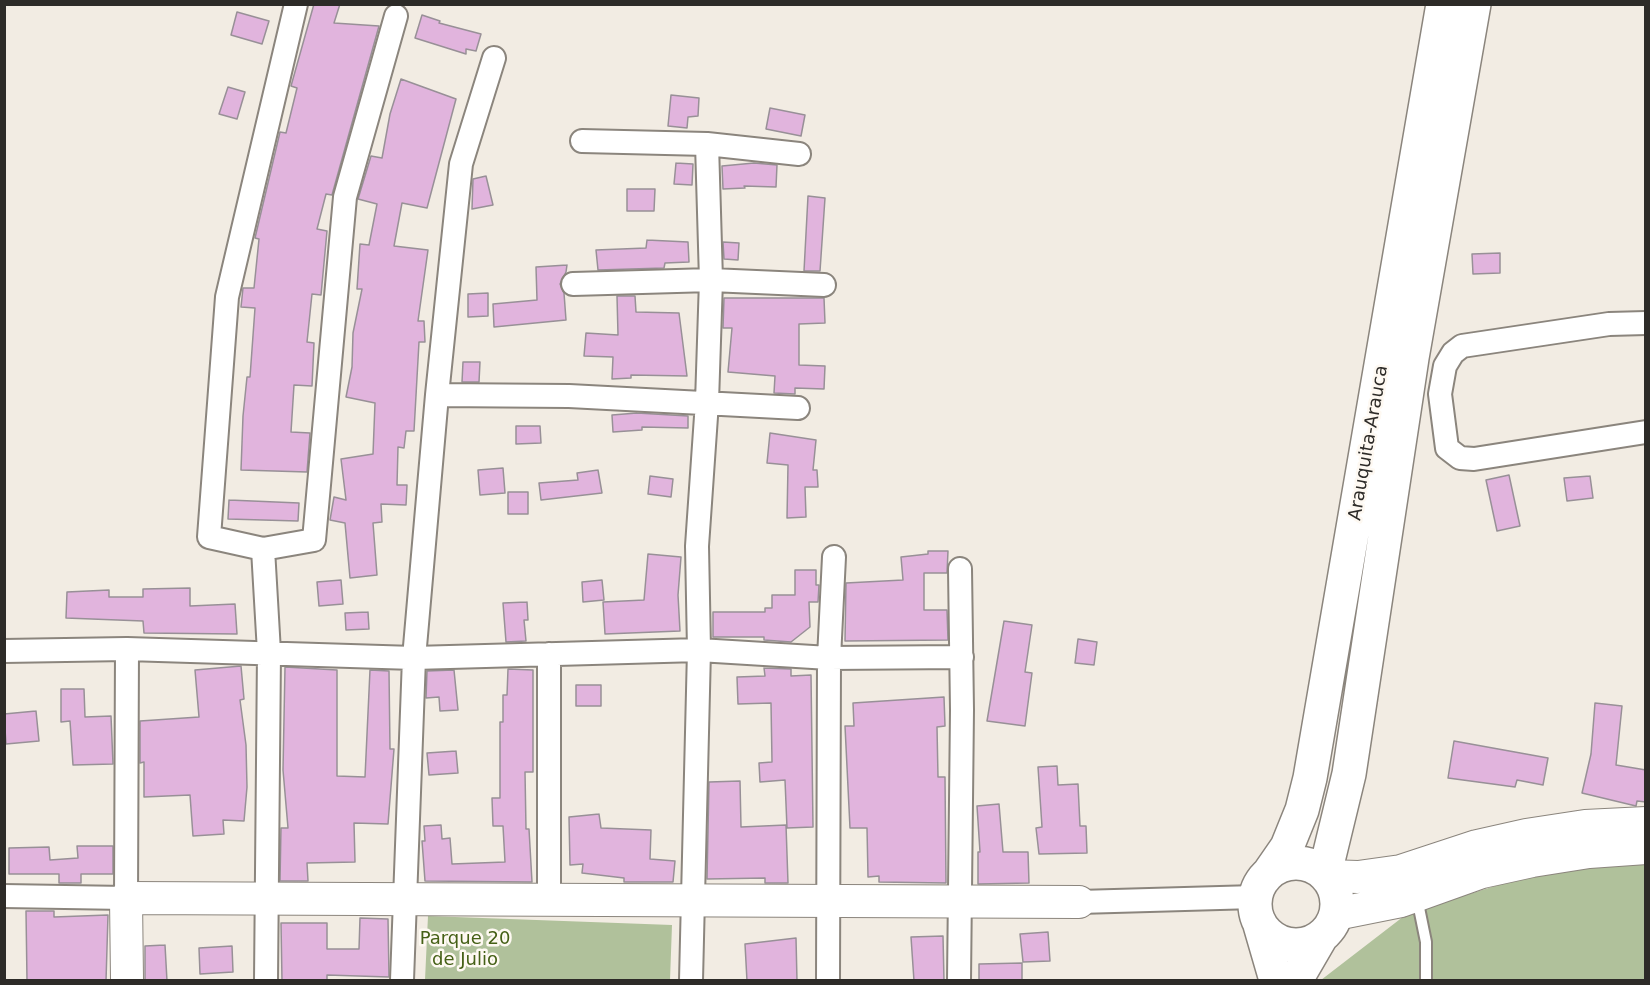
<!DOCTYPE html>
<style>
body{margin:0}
#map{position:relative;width:1650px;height:985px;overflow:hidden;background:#f2ece3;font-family:"DejaVu Sans",sans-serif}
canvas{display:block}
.frame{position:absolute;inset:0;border:6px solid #2d2b28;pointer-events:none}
</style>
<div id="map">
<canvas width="1650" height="985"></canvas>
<div class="frame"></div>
</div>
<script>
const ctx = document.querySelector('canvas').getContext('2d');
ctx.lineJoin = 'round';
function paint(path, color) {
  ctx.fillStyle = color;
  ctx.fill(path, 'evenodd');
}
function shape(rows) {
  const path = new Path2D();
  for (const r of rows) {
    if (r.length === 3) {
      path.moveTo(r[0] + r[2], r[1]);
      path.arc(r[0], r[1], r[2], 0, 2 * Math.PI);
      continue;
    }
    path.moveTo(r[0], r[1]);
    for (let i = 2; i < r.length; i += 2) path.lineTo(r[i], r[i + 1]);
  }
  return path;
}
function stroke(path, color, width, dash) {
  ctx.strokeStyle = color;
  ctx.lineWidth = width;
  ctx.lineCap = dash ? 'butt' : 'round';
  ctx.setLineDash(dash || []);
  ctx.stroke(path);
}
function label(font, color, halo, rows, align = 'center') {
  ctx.font = font + ' "DejaVu Sans",sans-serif';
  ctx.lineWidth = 5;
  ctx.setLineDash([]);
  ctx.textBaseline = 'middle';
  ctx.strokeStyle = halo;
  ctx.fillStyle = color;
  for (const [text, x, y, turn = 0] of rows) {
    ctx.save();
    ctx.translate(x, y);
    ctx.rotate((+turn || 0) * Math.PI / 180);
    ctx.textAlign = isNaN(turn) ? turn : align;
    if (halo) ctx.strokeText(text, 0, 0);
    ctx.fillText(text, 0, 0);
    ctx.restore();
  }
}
const green = shape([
 [1582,859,1645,862,1645,980,1321,980,1408,913],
 [428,916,672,925,670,980,425,980]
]);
const building = shape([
 [314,4,340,4,334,23,379,26,332,195,326,194,317,229,327,231,321,295,312,294,307,342,314,343,312,386,294,385,291,432,310,433,307,472,241,470,243,416,247,377,250,377,255,308,241,307,243,288,254,288,259,239,255,238,280,132,286,133,297,88,291,86,314,4],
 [237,12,269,21,262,44,231,35,237,12],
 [422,15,440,21,439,23,481,34,476,51,466,49,466,54,415,38,422,15],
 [401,79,456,99,427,208,402,203,394,246,428,250,418,321,424,321,425,342,419,342,414,431,406,431,404,448,398,447,397,485,407,485,406,505,381,504,382,522,373,523,377,575,350,578,345,523,330,520,334,497,346,500,341,459,373,454,375,403,346,397,352,367,353,333,362,289,357,289,360,244,369,245,377,204,358,199,371,156,382,158,390,114,401,79],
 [228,87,245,92,237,119,219,114,228,87],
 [671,95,699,98,698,116,688,117,687,128,668,126,671,95],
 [770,108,805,115,801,136,766,129,770,108],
 [676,163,693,164,692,185,674,184,676,163],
 [754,163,777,165,776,187,744,186,745,188,723,189,722,166,754,163],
 [486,176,493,205,472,209,473,179,486,176],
 [627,189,655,189,654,211,627,211,627,189],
 [808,196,825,198,820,271,804,271,808,196],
 [647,240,688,242,689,262,665,263,664,268,598,270,596,250,646,248,647,240],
 [723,242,739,243,738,260,724,259,723,242],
 [1500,253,1500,273,1473,274,1472,254,1500,253],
 [567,265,566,272,560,284,564,293,566,320,494,327,493,304,537,300,536,267,567,265],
 [488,293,488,316,468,317,468,294,488,293],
 [617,296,635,296,636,312,679,313,687,376,631,375,631,378,612,379,613,357,584,356,586,333,618,335,617,296],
 [724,298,824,298,825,323,799,324,799,365,825,366,824,389,795,388,795,394,774,393,775,376,728,372,732,328,723,328,724,298],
 [463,362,480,362,479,382,462,382,463,362],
 [637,413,688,416,688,428,642,427,642,430,613,432,612,415,637,413],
 [516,426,540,426,541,443,516,444,516,426],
 [770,433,816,440,813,470,817,470,818,487,805,487,806,517,787,518,788,465,767,463,770,433],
 [503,468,505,493,480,495,478,470,503,468],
 [598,470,602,493,541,500,539,483,578,480,577,473,598,470],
 [1509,475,1520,526,1497,531,1486,480,1509,475],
 [650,476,673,479,671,497,648,494,650,476],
 [1590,476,1593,498,1567,501,1564,478,1590,476],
 [508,492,528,492,528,514,508,514,508,492],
 [229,500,299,503,298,521,228,519,229,500],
 [928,551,948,551,947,573,924,573,924,610,947,610,948,640,845,641,846,583,903,580,901,557,928,554,928,551],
 [648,554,681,557,678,595,680,631,605,634,603,602,644,600,648,554],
 [795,570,816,570,816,585,819,585,818,602,809,602,810,627,791,642,764,640,764,637,713,637,713,612,765,612,765,608,772,608,772,595,795,595,795,570],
 [341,580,343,604,319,606,317,582,341,580],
 [602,580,604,600,583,602,582,582,602,580],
 [190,588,190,606,235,604,237,634,144,633,143,621,66,618,67,592,109,590,109,597,143,597,143,589,190,588],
 [527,602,528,620,524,620,526,641,506,642,503,603,527,602],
 [368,612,369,629,346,630,345,613,368,612],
 [1004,621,1032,625,1025,672,1032,673,1025,726,987,721,1004,621],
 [1078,639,1097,642,1094,665,1075,663,1078,639],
 [241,666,244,699,240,700,246,745,247,787,244,821,223,820,224,834,193,836,190,795,144,797,144,762,140,763,140,721,199,717,195,670,241,666],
 [285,667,337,670,337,776,365,777,370,670,389,671,390,749,394,749,388,824,354,823,355,862,307,863,308,881,280,881,281,828,288,828,283,770,285,667],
 [764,668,791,669,791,676,811,675,813,827,787,828,785,780,760,782,759,763,772,762,771,703,738,704,737,677,765,676,764,668],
 [508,669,533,670,533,772,525,772,526,829,529,829,532,882,425,881,422,841,425,841,424,826,441,825,442,839,450,838,452,864,505,862,503,826,493,826,492,798,500,798,500,722,503,722,503,695,507,695,508,669],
 [454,670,458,710,440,711,439,697,426,698,427,671,454,670],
 [576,685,601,685,601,706,576,706,576,685],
 [61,689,84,689,85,717,111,716,113,764,73,765,70,721,61,722,61,689],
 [944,697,945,726,937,727,938,777,945,777,946,883,879,882,879,876,868,877,867,828,850,828,845,726,854,726,853,703,944,697],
 [1595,703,1622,706,1616,765,1646,770,1646,802,1637,801,1636,806,1582,793,1591,754,1595,703],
 [36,711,39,741,6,744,4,714,36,711],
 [1454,741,1548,758,1543,785,1517,780,1515,787,1448,778,1454,741],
 [456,751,458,773,429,775,427,753,456,751],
 [1057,766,1058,785,1078,784,1080,826,1086,826,1087,853,1039,854,1036,828,1042,827,1038,767,1057,766],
 [740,781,741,827,786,825,788,883,765,883,765,878,707,879,709,782,740,781],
 [999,804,1003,852,1028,852,1029,883,978,884,978,852,980,852,977,806,999,804],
 [599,814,601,828,651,830,650,859,675,861,673,882,624,882,624,878,582,873,583,864,570,865,569,817,599,814],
 [77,846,113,846,113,874,81,874,81,883,59,883,59,874,9,874,9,848,49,847,50,860,78,858,77,846],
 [26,911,54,911,54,917,108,915,106,981,27,981,26,911],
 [360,918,388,919,389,977,327,975,327,981,282,981,281,923,327,923,327,949,359,949,360,918],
 [1048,932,1050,961,1023,962,1020,934,1048,932],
 [943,936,944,981,914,981,911,937,943,936],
 [796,938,797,981,747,981,745,944,796,938],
 [165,945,167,981,145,981,145,946,165,945],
 [232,946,233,972,200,974,199,948,232,946],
 [1022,963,1022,981,979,981,979,964,1022,963]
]);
const lane = shape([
 [1417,898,1426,942,1426,980]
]);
const street = shape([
 [296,4,227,297,209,537,263,549,314,540,345,197,396,16],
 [582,141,707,144,799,154],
 [573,284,711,280,824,285],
 [1646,323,1609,324,1462,346,1453,353,1445,366,1440,394,1447,448,1460,458,1474,459,1646,432],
 [437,395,569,396,798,408],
 [263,549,269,652,266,980],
 [4,651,127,649,414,658,699,650,829,658,962,657],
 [4,896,126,898,127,649],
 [549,900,549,654],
 [1079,902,1255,897],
 [402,980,414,658,437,395,461,164,494,58],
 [691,980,699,650,697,546,707,402,711,280,707,144],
 [828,980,829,658,834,557],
 [959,980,962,710,960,569]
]);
const secondary = shape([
 [1327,876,1358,877,1401,871,1477,846,1526,835,1585,826,1646,823],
 [1336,914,1401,901,1482,872,1532,861,1589,852,1646,848],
 [127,980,126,898,1079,902]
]);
const primary = shape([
 [1296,904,41],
 [1269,873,1287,847,1302,810,1310,778,1443,4],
 [1325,873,1349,774,1412,358,1474,4],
 [1260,925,1276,980],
 [1296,980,1321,937]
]);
const streetNames = [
 ["Arauquita-Arauca",1369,443,-80]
];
const parkNames = [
 ["Parque 20",465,939],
 ["de Julio",465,960]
];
paint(green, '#b0c19b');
paint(building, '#e1b4dd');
stroke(building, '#989097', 1.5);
stroke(lane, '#8b857d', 14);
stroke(street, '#8b857d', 26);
stroke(secondary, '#8b857d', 34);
stroke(primary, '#8b857d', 36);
stroke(lane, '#fff', 10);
stroke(street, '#fff', 22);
stroke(secondary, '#fff', 32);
stroke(primary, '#fff', 33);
label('18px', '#2d2b28', '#fef9f2', streetNames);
label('18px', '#456016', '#fef9f2', parkNames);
</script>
